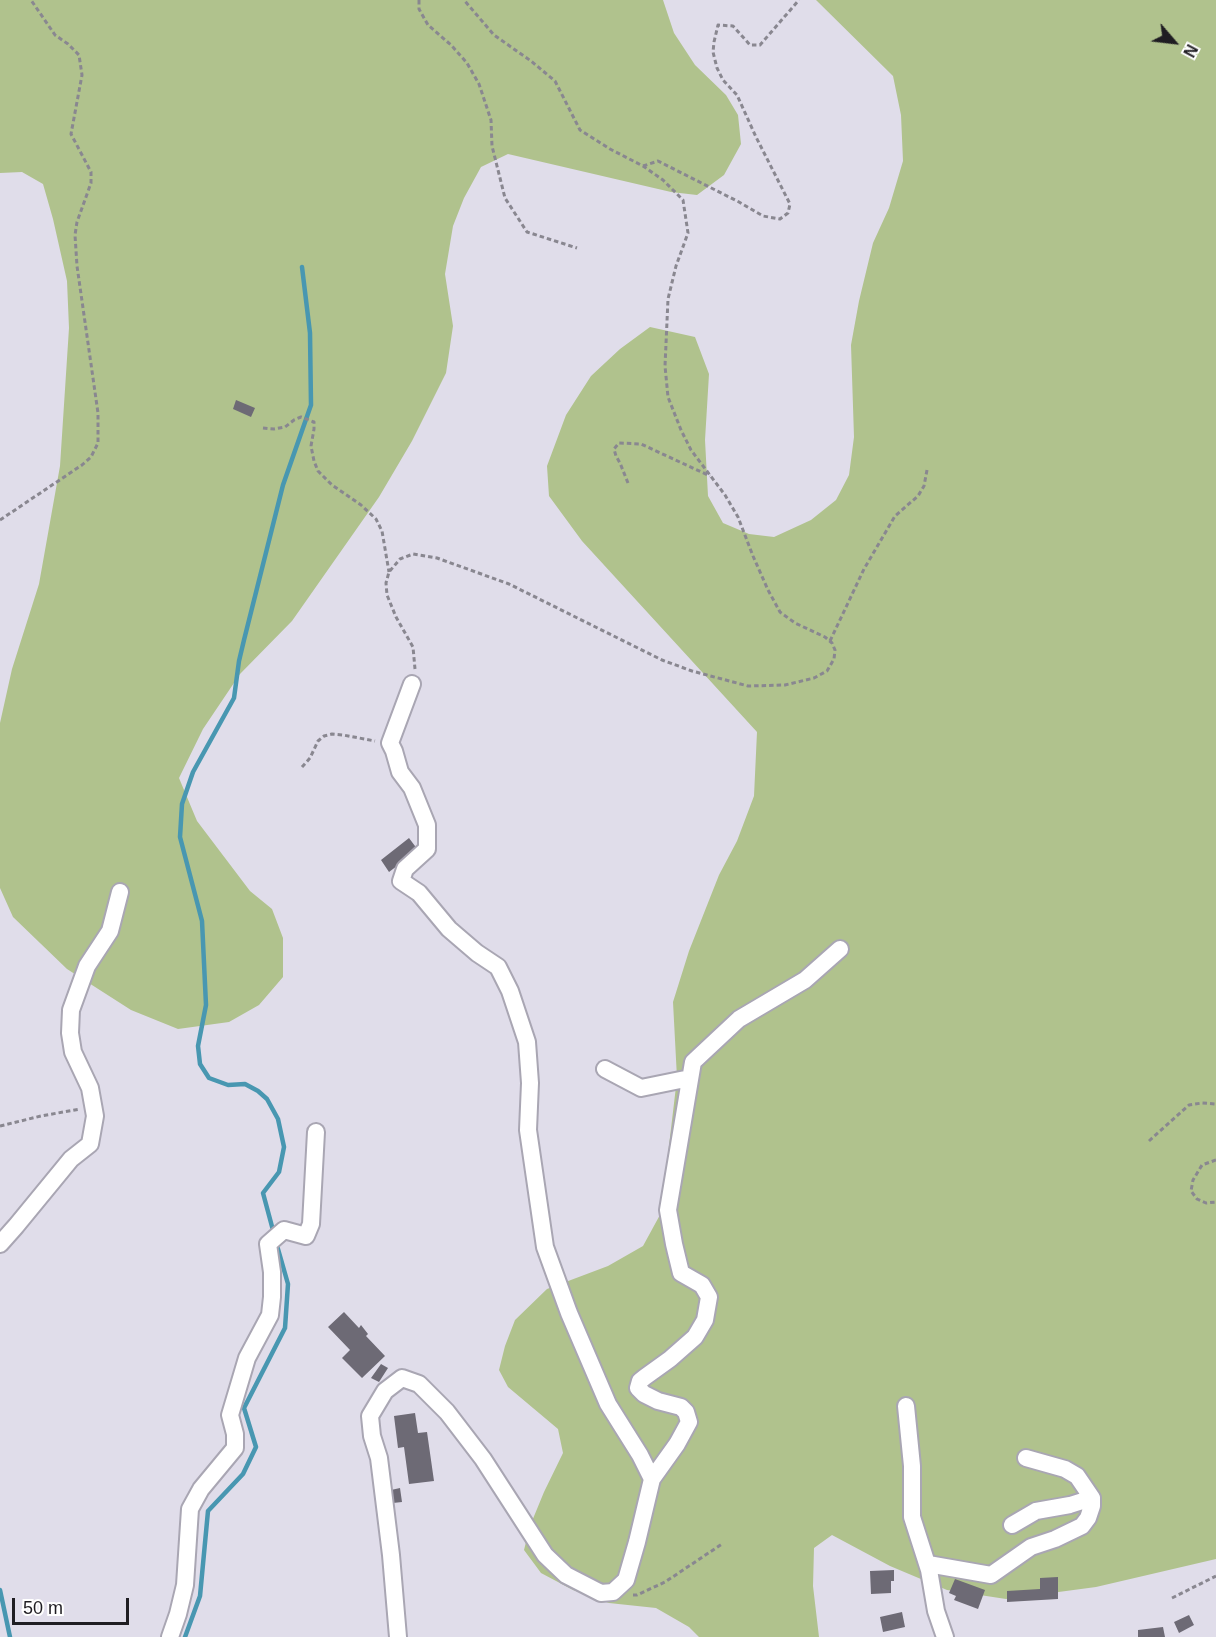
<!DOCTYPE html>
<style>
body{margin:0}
#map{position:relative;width:1216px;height:1637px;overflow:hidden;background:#e0ddea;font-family:Helvetica,sans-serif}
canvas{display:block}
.north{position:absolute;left:1144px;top:12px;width:60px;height:60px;-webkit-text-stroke:4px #fff;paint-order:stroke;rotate:118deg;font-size:16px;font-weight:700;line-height:24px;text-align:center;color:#1f1d22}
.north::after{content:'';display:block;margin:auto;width:21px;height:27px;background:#1f1d22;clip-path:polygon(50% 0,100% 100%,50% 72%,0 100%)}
.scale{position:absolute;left:12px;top:1598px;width:117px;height:27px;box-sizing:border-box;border:3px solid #1f1d22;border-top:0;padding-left:8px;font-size:18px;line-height:21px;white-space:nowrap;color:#1f1d22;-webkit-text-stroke:4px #fff;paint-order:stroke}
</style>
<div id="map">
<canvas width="1216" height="1637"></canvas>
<div class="north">N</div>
<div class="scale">50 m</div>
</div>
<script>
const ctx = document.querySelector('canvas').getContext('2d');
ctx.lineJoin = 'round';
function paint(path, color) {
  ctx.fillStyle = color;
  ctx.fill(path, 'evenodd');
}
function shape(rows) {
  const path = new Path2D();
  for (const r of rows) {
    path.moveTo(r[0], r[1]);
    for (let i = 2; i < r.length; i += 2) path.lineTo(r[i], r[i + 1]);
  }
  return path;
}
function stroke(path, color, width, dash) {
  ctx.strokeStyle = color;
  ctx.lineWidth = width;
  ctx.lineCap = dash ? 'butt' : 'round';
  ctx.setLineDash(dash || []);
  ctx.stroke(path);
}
const green = shape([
 [0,0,663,0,674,33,695,65,726,95,738,115,741,144,724,175,697,195,671,192,508,154,481,167,464,198,453,226,445,274,453,326,446,373,412,441,379,497,292,621,240,674,203,729,179,778,197,821,250,891,272,909,283,938,283,977,259,1005,229,1022,178,1029,131,1010,67,969,13,917,0,888,0,723,12,669,39,584,60,466,69,328,67,281,53,219,43,184,22,172,0,173],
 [816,0,1216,0,1216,1559,1096,1587,1006,1599,947,1590,890,1566,832,1535,814,1548,813,1586,819,1637,699,1637,689,1627,656,1608,609,1603,573,1590,541,1573,524,1550,530,1526,544,1492,563,1453,558,1429,508,1387,499,1370,505,1346,515,1320,547,1289,608,1266,643,1246,661,1213,677,1078,673,1002,689,951,719,875,737,841,754,796,757,732,582,541,549,496,547,466,566,415,591,376,620,349,650,327,695,337,709,374,705,440,708,496,723,523,749,534,774,537,811,520,836,500,849,475,854,437,851,345,859,301,873,243,889,208,903,161,901,115,893,76]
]);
const stream = shape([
 [274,1234,263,1193,279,1172,284,1147,278,1119,267,1099,258,1091,245,1084,228,1085,209,1078,200,1064,198,1046,206,1005,202,921,180,837,182,804,193,772,234,698,239,661,244,640,283,485,311,405,310,333,302,267],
 [0,1590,10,1637],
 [185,1637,200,1596,208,1511,243,1474,256,1447,244,1408,285,1328,288,1284,276,1242]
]);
const building = shape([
 [236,400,255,408,251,417,233,409],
 [409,838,418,850,389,872,381,860],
 [344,1312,359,1328,361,1325,368,1334,366,1336,385,1356,362,1378,342,1358,350,1350,328,1327],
 [381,1364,388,1368,379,1382,371,1378],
 [415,1413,418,1433,427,1432,434,1481,409,1484,404,1447,398,1448,394,1416],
 [400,1488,402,1502,393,1503,391,1490],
 [894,1570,894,1581,891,1581,891,1593,871,1594,870,1571],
 [1058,1577,1058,1599,1007,1602,1007,1591,1040,1589,1040,1578],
 [955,1579,985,1590,978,1609,954,1600,956,1596,949,1593],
 [902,1612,905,1627,883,1632,880,1617],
 [1189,1615,1194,1625,1179,1633,1174,1622],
 [1163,1627,1165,1637,1138,1637,1138,1630]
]);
const path = shape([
 [419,0,419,9,428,25,451,45,467,63,479,84,491,120,492,146,505,198,527,232,577,248],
 [643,166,658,161,739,202,763,216,780,219,788,213,790,204,756,137,737,95,723,80,717,68,713,52,714,42,718,25,733,26,750,45,760,45,799,0],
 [263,428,274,429,285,427,294,420,301,417,314,422,314,429,311,446,314,461,318,471,332,485,361,505,376,519,382,531,389,572],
 [628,483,620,463,616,456,614,449,619,443,641,444,710,476],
 [0,520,82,465,91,457,98,443,98,413,77,266,75,235,77,222,91,183,91,172,71,134,82,75,79,55,68,44,55,35,31,0],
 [830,641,864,569,895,516,918,496,924,486,927,470],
 [415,669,413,647,396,617,387,595,386,583,389,572,400,559,413,554,437,558,509,584,662,660,692,671,748,686,785,685,814,678,827,671,834,659,835,650,832,643,825,637,795,623,780,612,768,590,753,556,738,517,725,495,691,450,681,430,668,397,665,366,668,299,676,266,688,233,683,200,663,180,643,166,610,149,580,130,555,81,531,61,494,35,464,0],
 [302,767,310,758,318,741,324,736,332,734,343,735,375,741],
 [0,1126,41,1116,80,1109],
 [1149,1141,1189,1105,1202,1103,1216,1104],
 [1216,1160,1202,1165,1193,1180,1191,1191,1197,1199,1206,1203,1216,1202],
 [633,1595,637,1595,665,1582,722,1544],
 [1172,1598,1216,1576]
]);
const minor = shape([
 [412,684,390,743,394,751,400,772,412,788,427,825,427,849,405,869,401,881,419,893,449,929,477,953,498,967,510,991,527,1042,530,1083,528,1130,545,1247,569,1313,608,1404,640,1455,652,1479],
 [605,1069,641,1088,690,1078],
 [0,1244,16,1226,71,1159,90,1144,95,1116,90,1088,73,1052,70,1033,71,1010,87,966,110,931,120,892],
 [906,1406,912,1466,912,1517,929,1570,936,1611,945,1637],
 [1012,1525,1036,1511,1070,1505,1092,1498],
 [928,1564,991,1575,1031,1547,1055,1539,1082,1526,1088,1518,1092,1506,1092,1498,1077,1476,1065,1469,1026,1458],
 [170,1637,178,1614,185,1585,190,1509,201,1489,235,1448,235,1434,230,1415,247,1358,270,1315,272,1297,272,1272,268,1244,284,1230,306,1236,311,1224,316,1132],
 [398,1637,391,1555,379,1458,372,1436,370,1416,385,1391,402,1378,419,1384,447,1412,483,1459,545,1555,566,1575,601,1593,613,1592,626,1580,637,1542,652,1479,677,1444,689,1422,686,1412,681,1407,658,1401,644,1394,638,1388,640,1381,645,1377,670,1359,695,1337,705,1320,709,1297,702,1285,681,1273,674,1244,668,1210,693,1062,739,1019,805,980,840,949]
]);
paint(green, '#b0c28d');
stroke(stream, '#4897b1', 4.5);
paint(building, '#6d6a75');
stroke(minor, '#a9a6b3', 20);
stroke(path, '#898790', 3, [4.5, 3]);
stroke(minor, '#fff', 16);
</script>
